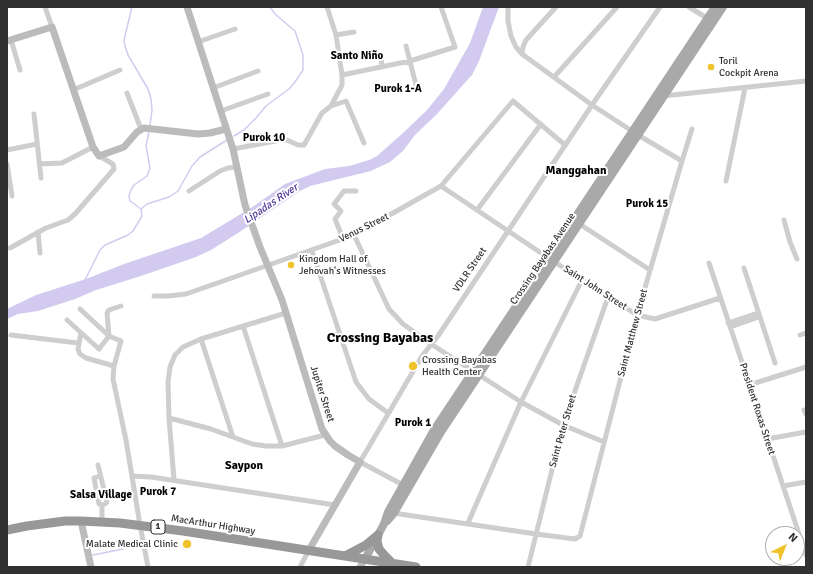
<!DOCTYPE html>
<meta charset="utf-8">
<style>
body{margin:0}
#map{position:relative;width:813px;height:574px;overflow:hidden;background:#fff;font-family:Signika,sans-serif}
canvas{display:block}
.frame{position:absolute;inset:0;border:8px solid #313131;pointer-events:none}
.north{position:absolute;left:765px;top:526px;width:40px;height:40px;box-sizing:border-box;background:#fff;border:1px solid #adadad;border-radius:50%;rotate:43deg;font-size:11px;font-weight:700;line-height:16px;text-align:center;color:#313131}
.north::after{content:'';display:block;margin:auto;width:14px;height:18px;background:#f0c22c;clip-path:polygon(50% 0,100% 100%,50% 72%,0 100%)}
</style>
<div id="map">
<canvas width="813" height="574"></canvas>
<div class="frame"></div>
<div class="north">N</div>
</div>
<script>
const ctx = document.querySelector('canvas').getContext('2d');
ctx.lineJoin = 'round';
function paint(path, color) {
  ctx.fillStyle = color;
  ctx.fill(path, 'evenodd');
}
function shape(rows) {
  const path = new Path2D();
  for (const r of rows) {
    path.moveTo(r[0], r[1]);
    for (let i = 2; i < r.length; i += 2) path.lineTo(r[i], r[i + 1]);
  }
  return path;
}
function stroke(path, color, width, dash) {
  ctx.strokeStyle = color;
  ctx.lineWidth = width;
  ctx.lineCap = dash ? 'butt' : 'round';
  ctx.setLineDash(dash || []);
  ctx.stroke(path);
}
function label(font, color, halo, rows, align = 'center') {
  ctx.font = font + ' Signika,sans-serif';
  ctx.lineWidth = 4;
  ctx.setLineDash([]);
  ctx.textBaseline = 'middle';
  ctx.strokeStyle = halo;
  ctx.fillStyle = color;
  for (const [text, x, y, turn = 0] of rows) {
    ctx.save();
    ctx.translate(x, y);
    ctx.rotate((+turn || 0) * Math.PI / 180);
    ctx.textAlign = isNaN(turn) ? turn : align;
    if (halo) ctx.strokeText(text, 0, 0);
    ctx.fillText(text, 0, 0);
    ctx.restore();
  }
}
const water = shape([
 [483,7,499,7,479,61,472,75,437,114,415,135,403,151,390,162,371,171,310,186,300,191,238,233,211,250,196,257,141,276,96,290,75,299,38,311,18,314,7,319,7,309,36,295,86,279,124,264,201,238,254,206,285,184,325,169,349,166,369,160,377,156,402,134,427,110,444,89,470,43]
]);
const stream = shape([
 [132,7,124,40,125,46,128,55,148,89,151,99,152,110,150,125],
 [234,136,244,130,256,118,266,106,289,89,295,82,303,70,303,55,295,31,275,14,270,7],
 [141,209,147,204,169,197,178,191,192,166,200,157,227,140],
 [85,280,100,250,105,245,128,235,133,231,142,216,141,209,130,201,129,196,131,190,134,185,147,176,150,168,146,146,149,131],
 [93,555,123,549]
]);
const street = shape([
 [45,7,52,27],
 [327,7,336,35,342,75,342,85,331,106],
 [508,7,508,21,511,36,516,47,522,54,592,105,638,135,682,161],
 [689,7,710,20],
 [336,35,354,32],
 [11,40,20,70],
 [198,42,235,29],
 [406,46,417,89],
 [522,54,523,47,526,40,556,7],
 [381,57,382,67],
 [342,75,410,61,455,47,441,7],
 [554,77,617,7],
 [213,88,258,71],
 [73,90,120,70],
 [127,93,141,129],
 [663,96,806,81],
 [221,111,268,94],
 [34,114,41,178],
 [233,149,281,140,287,140,298,145,304,145,322,113,331,106,346,101,364,143],
 [7,150,37,144],
 [7,164,12,196],
 [39,164,62,163,93,147],
 [726,181,745,88],
 [441,186,553,261,637,315,655,319,720,298],
 [189,191,220,171,228,168,237,167],
 [477,210,541,124],
 [784,220,790,242,797,259],
 [578,223,650,270],
 [38,232,40,253],
 [354,235,389,309,403,324,431,344,521,402,563,425,604,442],
 [343,239,335,219,341,211,334,204,344,191,356,191],
 [10,248,46,228,68,220,75,214,114,169,113,164,99,156],
 [312,251,356,382,369,399,388,413],
 [709,263,806,555],
 [744,268,775,363],
 [154,296,168,296,186,294,354,235,441,186,513,101,565,145],
 [80,309,109,336,121,341,114,366,113,379,126,440,140,525,148,567],
 [67,320,99,349,109,336,107,313,109,310,121,306],
 [728,323,755,314,759,315,756,318,730,327],
 [243,326,282,446],
 [81,333,78,349,80,354,86,358,114,366],
 [11,335,78,343],
 [800,335,806,333],
 [201,339,233,437],
 [749,385,806,367],
 [804,410,806,414],
 [169,418,211,429,252,444,266,446,282,446,325,435],
 [767,439,806,432],
 [98,465,107,502,105,504,102,505,102,522],
 [100,476,94,478,99,504,102,505],
 [132,476,151,477,335,505],
 [174,480,169,418,168,382,170,367,175,355,183,347,201,339,286,313],
 [405,486,360,462,422,356,438,336,592,105,660,7],
 [783,486,806,482],
 [393,513,536,534,575,539,580,536,637,315,682,161,692,129],
 [468,523,521,402,582,280],
 [85,543,121,543],
 [300,567,309,550],
 [528,567,563,425,608,297]
]);
const secondary = shape([
 [187,7,233,149,245,205,260,247,282,300,322,429,330,441,335,446,348,455,360,462,309,550],
 [7,41,52,27,93,147,99,156,124,147,137,132,144,128,198,134,210,133,226,129],
 [81,521,91,567],
 [360,567,365,559]
]);
const primary = shape([
 [387,521,394,513,441,432,723,7],
 [365,559,384,524,388,512,434,430,715,7]
]);
const highway = shape([
 [7,530,27,526,65,521,81,521,120,523,183,531,416,567],
 [378,535,377,541,379,549,385,556,392,563],
 [345,556,366,545,378,535]
]);
const markers = [
 [711,67,4,"#f0c22c"],
 [291,265,4,"#f0c22c"],
 [413,366,5,"#f0c22c"],
 [187,544,5,"#f0c22c"]
];
const shields = [
 [158,527,14]
];
const shieldNames = [
 ["1",158,527]
];
const poiNames = [
 ["Toril",719,61],
 ["Cockpit Arena",719,73],
 ["Kingdom Hall of",299,259],
 ["Jehovah's Witnesses",299,271],
 ["Crossing Bayabas",422,360],
 ["Health Center",422,372],
 ["Malate Medical Clinic",178,544,"right"]
];
const streetNames = [
 ["Venus Street",364,228,-26],
 ["Crossing Bayabas Avenue",543,259,-56],
 ["VDLR Street",470,270,-56],
 ["Saint John Street",595,288,33],
 ["Saint Matthew Street",633,333,-75],
 ["Jupiter Street",322,394,72],
 ["President Roxas Street",757,409,72],
 ["Saint Peter Street",563,431,-74],
 ["MacArthur Highway",213,525,9]
];
const neighbourhoodNames = [
 ["Santo Niño",357,56],
 ["Purok 1-A",398,89],
 ["Purok 10",264,138],
 ["Purok 15",647,204],
 ["Purok 1",413,423],
 ["Purok 7",158,492],
 ["Salsa Village",101,495]
];
const waterNames = [
 ["Lipadas River",271,204,-34]
];
const quarterNames = [
 ["Manggahan",576,171],
 ["Saypon",244,466]
];
const districtNames = [
 ["Crossing Bayabas",380,338]
];
paint(water, '#d3cbef');
stroke(stream, '#d3cbef', 1.5);
stroke(street, '#cecece', 5);
stroke(secondary, '#bbb', 7);
stroke(primary, '#a9a9a9', 8);
stroke(highway, '#989898', 9);
for (const [x, y, r, color] of markers) {
  const dot = new Path2D();
  dot.arc(x, y, r, 0, 2 * Math.PI);
  ctx.fillStyle = color;
  ctx.fill(dot);
  stroke(dot, '#fff', 1.5);
}
for (const [x, y, w] of shields) {
  const box = new Path2D();
  box.roundRect(x - w / 2, y - 7, w, 14, 3);
  ctx.fillStyle = '#fff';
  ctx.fill(box);
  stroke(box, '#313131', 1);
}
label('bold 9px', '#313131', null, shieldNames);
label('10px', '#313131', '#fff', poiNames, 'left');
label('10px', '#313131', '#fff', streetNames);
label('bold 11px', '#000', '#fff', neighbourhoodNames);
label('italic 11px', '#4f399a', '#fff', waterNames);
label('bold 12px', '#000', '#fff', quarterNames);
label('bold 14px', '#000', '#fff', districtNames);
</script>
